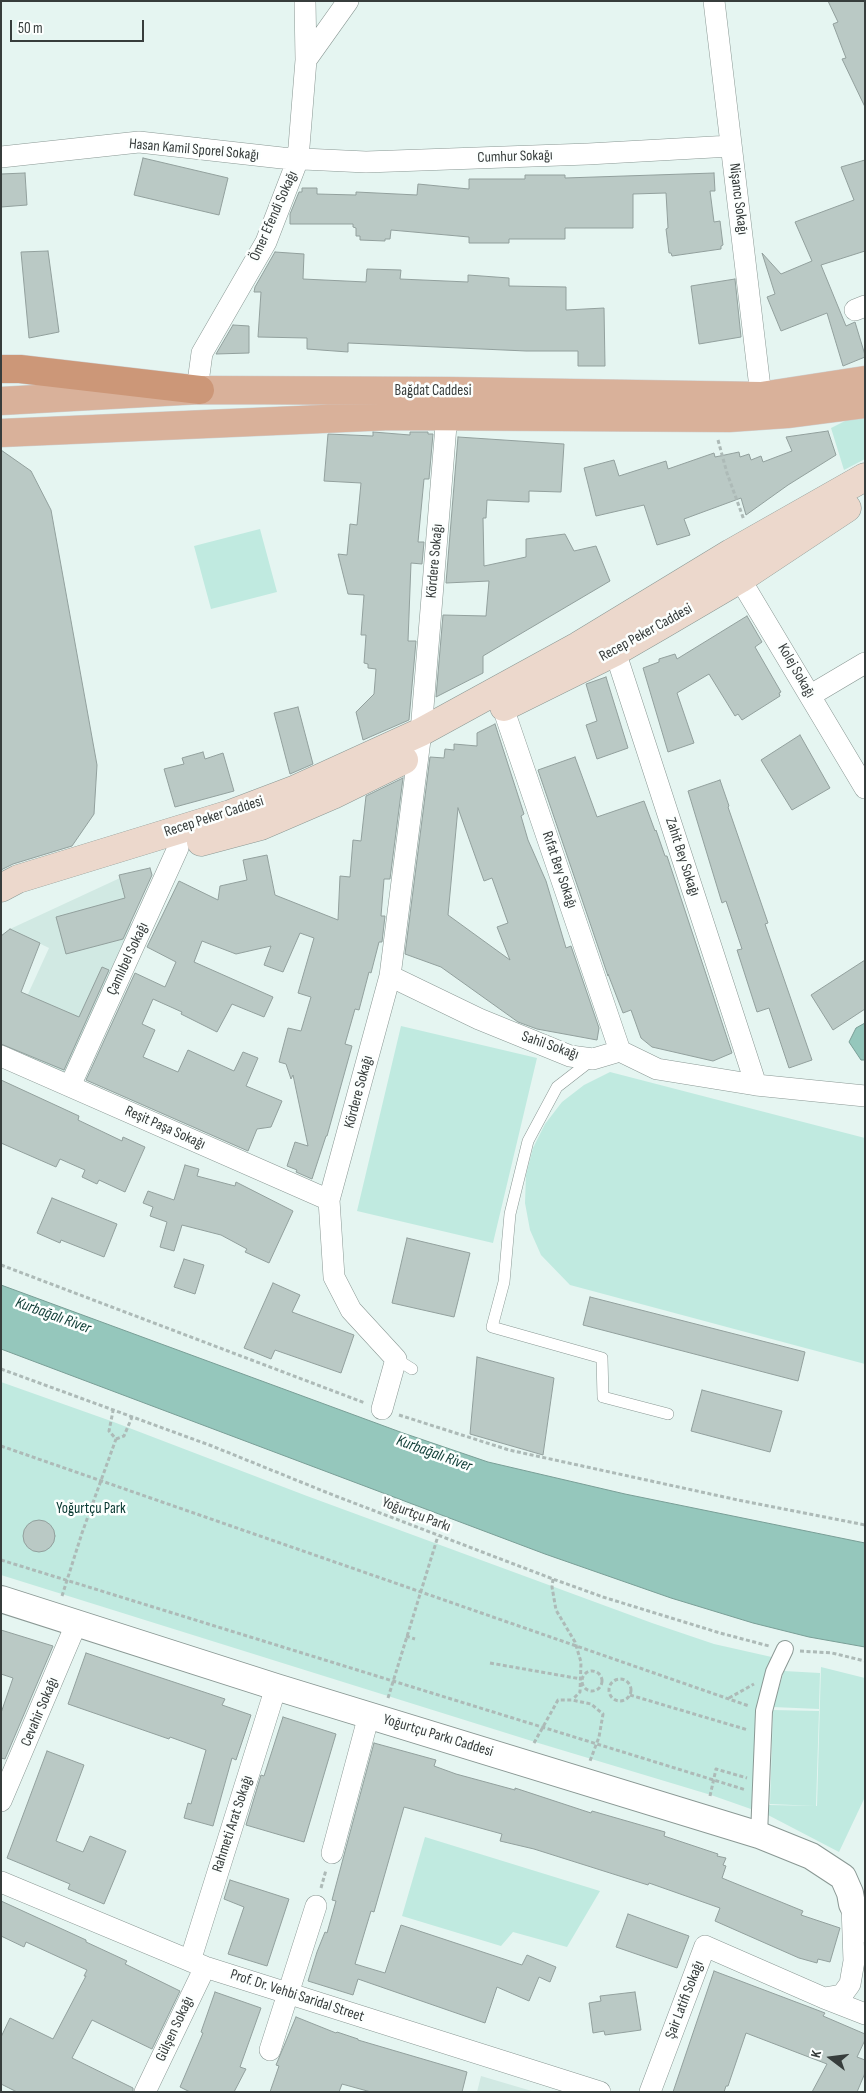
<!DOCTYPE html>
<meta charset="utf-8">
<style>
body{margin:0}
#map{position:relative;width:866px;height:2093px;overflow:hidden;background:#e5f5f1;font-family:"Sofia Sans Condensed",sans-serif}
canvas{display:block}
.frame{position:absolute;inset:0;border:2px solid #373d3c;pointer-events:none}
.north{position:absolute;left:806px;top:2033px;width:50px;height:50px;-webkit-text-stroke:4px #fcfffe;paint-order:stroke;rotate:285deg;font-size:14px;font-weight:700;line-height:20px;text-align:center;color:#373d3c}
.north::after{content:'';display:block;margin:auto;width:18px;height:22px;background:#373d3c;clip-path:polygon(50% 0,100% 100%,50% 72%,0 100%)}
.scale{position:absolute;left:10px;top:20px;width:134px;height:22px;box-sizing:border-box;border:2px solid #373d3c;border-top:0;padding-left:6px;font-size:15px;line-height:18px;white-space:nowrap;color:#373d3c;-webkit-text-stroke:4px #fcfffe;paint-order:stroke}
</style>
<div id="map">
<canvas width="866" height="2093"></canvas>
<div class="frame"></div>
<div class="north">K</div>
<div class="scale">50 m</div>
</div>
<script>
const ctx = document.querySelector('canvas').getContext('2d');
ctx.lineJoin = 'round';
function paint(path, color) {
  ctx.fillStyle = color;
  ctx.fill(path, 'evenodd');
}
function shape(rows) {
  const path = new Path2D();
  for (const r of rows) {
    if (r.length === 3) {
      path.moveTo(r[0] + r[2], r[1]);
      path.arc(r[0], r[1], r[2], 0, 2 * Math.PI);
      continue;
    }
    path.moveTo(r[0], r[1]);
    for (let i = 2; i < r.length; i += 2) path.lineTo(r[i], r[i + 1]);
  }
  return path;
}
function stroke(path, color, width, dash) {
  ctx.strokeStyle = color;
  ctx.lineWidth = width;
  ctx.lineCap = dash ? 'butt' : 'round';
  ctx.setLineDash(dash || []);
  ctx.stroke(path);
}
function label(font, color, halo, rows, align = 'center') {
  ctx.font = font + ' "Sofia Sans Condensed",sans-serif';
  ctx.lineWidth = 5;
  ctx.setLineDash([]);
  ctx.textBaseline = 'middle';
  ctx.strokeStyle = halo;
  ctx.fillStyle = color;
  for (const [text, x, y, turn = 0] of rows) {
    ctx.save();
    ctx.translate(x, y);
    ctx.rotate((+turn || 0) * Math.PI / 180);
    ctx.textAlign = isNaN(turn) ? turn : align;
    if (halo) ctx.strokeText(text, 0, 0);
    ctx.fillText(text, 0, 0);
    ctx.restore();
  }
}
const built = shape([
 [120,878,133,932,65,1078,2,1051,49,948,10,929],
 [481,2076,535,2092,477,2092]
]);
const green = shape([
 [851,418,865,418,865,459,844,470,831,428],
 [260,529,277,592,211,609,194,546],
 [401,1026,537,1058,493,1243,357,1211],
 [610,1072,865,1138,865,1364,570,1285,541,1255,530,1230,525,1203,526,1175,533,1148,545,1124,562,1102,584,1085],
 [1,1382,111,1421,307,1496,652,1623,714,1644,785,1660,771,1710,769,1805,817,1806,821,1667,865,1678,865,1797,839,1852,768,1815,711,1795,535,1742,1,1575],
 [784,1671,820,1673,819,1709,773,1707],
 [773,1710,819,1711,816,1806,770,1804],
 [425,1837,600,1891,567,1947,513,1932,501,1946,402,1916]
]);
const water = shape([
 [865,1023,865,1060,861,1060,849,1042,856,1028,865,1023],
 [1,1285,403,1433,488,1462,625,1494,865,1543,865,1647,809,1637,753,1623,671,1598,545,1554,1,1349,1,1285]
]);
const building = shape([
 [828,1,865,1,865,107,842,59,846,58,833,24,838,22,828,1],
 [143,158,228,178,219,215,134,195,143,158],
 [865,160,865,251,821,265,846,326,855,322,865,355,865,357,843,366,827,313,781,331,767,297,775,294,762,253,781,274,812,261,795,222,854,200,841,167,865,160],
 [25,173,27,205,1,207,1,174,25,173],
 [714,173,715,191,710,191,714,222,720,221,723,245,721,246,721,249,672,256,671,253,669,253,666,229,668,228,666,193,633,194,633,228,565,228,565,239,509,239,509,243,469,243,469,237,391,230,390,239,385,239,385,241,360,240,360,236,356,236,356,228,353,227,353,224,290,224,290,214,299,192,302,192,302,188,317,188,317,194,356,195,356,192,417,195,418,184,469,189,469,179,525,179,525,175,565,175,565,178,714,173],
 [48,251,59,332,29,338,21,252,48,251],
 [275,252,304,254,303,279,366,282,367,269,401,270,400,279,468,282,468,275,509,278,509,286,566,287,566,310,604,308,605,366,578,366,578,351,526,351,348,343,348,352,307,349,307,338,258,337,261,292,254,292,255,287,275,252],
 [735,279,741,337,699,344,691,286,735,279],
 [233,325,249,326,249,353,216,354,233,325],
 [828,431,836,455,788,485,746,515,741,498,684,519,690,535,657,545,644,505,596,516,584,468,614,460,619,476,666,461,668,469,714,453,715,457,739,452,740,457,749,454,751,460,761,456,763,462,792,451,786,437,828,431],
 [373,432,410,435,410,432,428,432,428,434,433,434,429,479,424,479,418,542,424,542,422,564,411,563,408,641,416,641,409,720,363,740,356,712,374,694,376,669,368,668,368,664,364,663,366,635,361,635,364,595,348,594,338,554,347,555,350,524,357,525,361,483,324,481,328,434,373,436,373,432],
 [458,437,564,444,561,492,529,491,529,502,487,500,486,518,483,518,484,566,526,557,526,539,565,534,574,551,596,546,610,581,483,656,483,673,436,697,443,615,486,616,489,581,446,583,458,437],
 [1,450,31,471,51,510,97,765,94,814,72,846,13,864,1,870,1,450],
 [747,616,762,642,755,647,781,692,779,693,780,696,742,720,738,714,735,716,709,674,677,693,694,743,668,752,643,668,659,662,659,659,675,654,677,659,747,616],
 [606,677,628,748,597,759,586,725,597,721,586,684,606,677],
 [298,707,313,764,290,774,274,713,298,707],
 [495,724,524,814,521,816,528,840,546,881,566,948,571,946,599,1028,597,1040,537,1029,518,1022,441,967,405,954,430,757,444,758,445,749,454,750,454,744,477,746,477,733,495,724],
 [458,808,484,881,492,878,508,923,497,927,510,960,448,915,458,808],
 [800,735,830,788,792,810,761,760,800,735],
 [203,752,205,759,223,753,234,791,175,807,164,769,184,764,182,758,203,752],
 [575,757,597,817,644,801,655,831,656,830,665,856,667,856,732,1053,713,1061,652,1047,641,1038,631,1010,623,1013,608,974,608,976,538,770,575,757],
 [403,778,390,879,384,879,381,916,385,916,382,942,379,942,371,973,369,972,359,1010,355,1009,345,1044,352,1046,327,1136,326,1136,312,1179,296,1172,297,1170,287,1166,295,1142,308,1146,293,1075,291,1079,286,1064,279,1062,288,1028,301,1031,311,997,298,993,314,938,300,933,283,972,264,965,271,946,236,954,202,941,194,962,273,997,264,1017,232,1004,217,1032,181,1014,182,1012,153,999,142,1024,155,1030,143,1057,178,1072,188,1050,234,1071,243,1052,258,1058,246,1086,282,1101,271,1127,257,1129,248,1151,86,1080,135,973,165,987,176,962,147,947,179,881,218,900,220,886,247,880,243,860,267,855,275,895,338,920,340,876,350,877,353,840,361,841,366,796,403,778],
 [720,780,729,806,728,807,768,923,765,924,812,1060,789,1068,769,1008,757,1012,737,950,742,949,726,901,722,903,688,791,720,780],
 [150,868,152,875,123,939,66,954,56,917,125,898,119,875,150,868],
 [10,929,40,943,21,992,79,1017,102,967,109,970,64,1070,1,1044,1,936,10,929],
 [865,960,865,1009,833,1030,811,995,865,960],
 [1,1080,79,1116,78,1120,122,1141,123,1137,145,1147,125,1192,99,1180,97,1184,82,1177,85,1170,60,1159,56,1167,1,1143,1,1080],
 [185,1165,199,1169,197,1176,235,1186,236,1182,293,1211,269,1263,245,1252,247,1249,221,1235,182,1225,174,1251,160,1247,167,1222,150,1216,153,1207,143,1203,148,1191,174,1200,185,1165],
 [52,1198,117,1224,104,1257,61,1240,60,1243,37,1233,52,1198],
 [407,1238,470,1253,454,1317,392,1303,407,1238],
 [184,1259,204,1265,195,1294,174,1287,184,1259],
 [273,1283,300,1295,292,1312,354,1335,341,1373,275,1350,271,1359,244,1348,273,1283],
 [590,1297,805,1352,798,1381,583,1325,590,1297],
 [477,1357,554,1378,543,1455,470,1434,477,1357],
 [702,1390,782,1411,770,1452,691,1431,702,1390],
 [39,1536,16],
 [1,1630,53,1646,5,1759,1,1758,1,1713,13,1678,1,1674,1,1630],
 [86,1653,225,1699,222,1705,251,1715,236,1760,232,1758,213,1826,184,1818,188,1803,191,1804,206,1750,170,1737,169,1739,68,1704,86,1653],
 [283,1717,336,1734,304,1842,246,1825,261,1775,264,1776,283,1717],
 [374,1743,436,1760,434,1766,456,1774,515,1790,515,1788,591,1813,592,1811,665,1832,664,1836,718,1854,717,1856,726,1858,723,1865,726,1866,722,1878,803,1911,801,1915,840,1928,830,1962,818,1959,817,1963,799,1958,715,1921,720,1908,649,1883,648,1885,534,1849,500,1841,502,1834,404,1807,374,1912,371,1911,355,1964,385,1973,401,1925,522,1965,527,1955,556,1967,550,1982,539,1977,529,2001,497,1987,485,2023,358,1979,353,1995,308,1981,317,1952,325,1932,327,1933,336,1901,332,1900,374,1743],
 [47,1751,84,1765,56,1841,83,1852,90,1836,126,1851,104,1904,68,1889,70,1884,7,1858,47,1751],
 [230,1880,289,1899,267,1966,228,1954,244,1907,224,1899,230,1880],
 [1,1901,86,1940,86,1942,127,1961,125,1964,180,1991,152,2049,92,2020,72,2058,133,2088,133,2092,17,2092,1,2084,1,2037,10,2018,53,2039,86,1976,84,1976,87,1970,26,1942,24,1947,1,1936,1,1901],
 [628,1914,689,1936,677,1968,616,1947,628,1914],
 [714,1971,825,2013,823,2016,865,2034,865,2040,857,2057,865,2060,865,2073,857,2092,812,2092,827,2064,746,2033,728,2086,726,2086,724,2092,673,2092,714,1971],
 [215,1992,261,2008,240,2067,246,2069,234,2092,190,2092,180,2087,203,2033,201,2032,215,1992],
 [635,1992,641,2030,605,2035,604,2031,593,2033,589,2003,601,2001,600,1996,635,1992],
 [296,2017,336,2033,337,2032,358,2039,358,2040,467,2072,462,2092,371,2092,342,2084,339,2092,270,2092,279,2066,276,2065,296,2017]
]);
const path = shape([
 [718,440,727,473,744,520],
 [1,1265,365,1403],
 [1,1369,212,1446,333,1495,553,1579,603,1597,720,1633,769,1646],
 [399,1415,509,1450,738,1500,865,1525],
 [116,1439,124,1436,132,1417],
 [1,1446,749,1706],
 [1,1560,746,1790],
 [553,1579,552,1587,556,1610,575,1642,581,1662,580,1692,573,1699],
 [62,1596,82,1533,116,1439,109,1431,113,1411],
 [406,1636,415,1639],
 [800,1651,832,1653,865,1661],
 [490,1663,581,1679],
 [592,1681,10],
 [620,1690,11],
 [630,1695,748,1730],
 [388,1698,438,1536],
 [729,1698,754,1684],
 [534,1743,558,1700,572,1700,591,1704,603,1714,599,1737,590,1761],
 [710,1796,716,1769,747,1778],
 [321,1888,326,1870]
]);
const service = shape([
 [593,1059,557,1087,528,1141,510,1214,504,1282,492,1327,602,1358,603,1397,668,1414],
 [396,1359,412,1369]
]);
const pedestrian = shape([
 [759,1835,764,1711,774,1672,785,1649]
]);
const minor = shape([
 [305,1,306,60],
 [714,1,761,396],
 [1,157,139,142,282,158,366,162,588,154,731,146],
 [855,310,865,306],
 [200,390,199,375,202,353,266,242,298,159,306,60,348,1],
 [735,565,740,579,865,788],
 [611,639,756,1085],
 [498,693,620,1051],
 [811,695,865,663],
 [390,976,479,1019,570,1056,593,1059,620,1051,657,1069,756,1085,865,1096],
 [1,1056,329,1200],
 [70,1086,178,848,174,831],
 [382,1409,396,1359,351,1310,334,1277,329,1200,390,976,421,732,448,401],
 [1,1801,77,1622],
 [332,1853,369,1715],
 [1,1882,205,1967,600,2092],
 [190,1961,276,1687],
 [824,1998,842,1995,850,1984,854,1961,852,1906],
 [270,2050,316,1906],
 [145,2092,205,1967],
 [650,2092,705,1946,824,1998,865,2014]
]);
const tertiary = shape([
 [1,1599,276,1687,759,1835,811,1856,843,1877,850,1893,852,1904,865,1929]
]);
const secondary = shape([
 [504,707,615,652,660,626,740,579,847,508],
 [201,842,261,826,333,795,404,760],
 [1,888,18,879,230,814,296,789,421,732,578,646,731,553,865,477]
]);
const primary = shape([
 [1,401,200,390,448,391,761,396,865,380],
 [1,433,391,416,729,418,787,414,865,404]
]);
const trunk = shape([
 [1,369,20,369,200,390]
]);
const streetNames = [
 ["Hasan Kamil Sporel Sokağı",194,150,5],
 ["Cumhur Sokağı",515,157,-2],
 ["Nişancı Sokağı",738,199,83],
 ["Ömer Efendi Sokağı",274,216,-66],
 ["Bağdat Caddesi",433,391],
 ["Kördere Sokağı",435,561,-85],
 ["Recep Peker Caddesi",646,633,-29],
 ["Kolej Sokağı",796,671,60],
 ["Recep Peker Caddesi",214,817,-18],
 ["Zahit Bey Sokağı",682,857,72],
 ["Rıfat Bey Sokağı",559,870,71],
 ["Çamlıbel Sokağı",128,959,-65],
 ["Sahil Sokağı",550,1046,19],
 ["Kördere Sokağı",359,1092,-75],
 ["Reşit Paşa Sokağı",165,1128,24],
 ["Yoğurtçu Parkı",416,1515,21],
 ["Cevahir Sokağı",40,1712,-67],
 ["Yoğurtçu Parkı Caddesi",438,1736,17],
 ["Rahmeti Arat Sokağı",233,1824,-72],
 ["Prof. Dr. Vehbi Saridal Street",297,1996,18],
 ["Şair Latifi Sokağı",685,2000,-69],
 ["Gülşen Sokağı",175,2029,-65]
];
const parkNames = [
 ["Yoğurtçu Park",91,1509]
];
const waterNames = [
 ["Kurbağalı River",53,1316,20],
 ["Kurbağalı River",434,1454,20]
];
paint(built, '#d1e9e3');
paint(green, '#c0eae0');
paint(water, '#95c7bc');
stroke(water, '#799e96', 1);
paint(building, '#bac9c5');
stroke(building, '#92a09d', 1);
stroke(service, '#8a9894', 12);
stroke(pedestrian, '#8a9894', 18);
stroke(minor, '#8a9894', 22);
stroke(tertiary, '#8a9894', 28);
stroke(secondary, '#8a9894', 29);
stroke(primary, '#cfd0d0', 29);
stroke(trunk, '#cfd0d0', 29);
stroke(path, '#adbab7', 3, [4, 2.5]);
stroke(service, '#fff', 11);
stroke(pedestrian, '#fff', 16);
stroke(minor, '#fff', 21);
stroke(tertiary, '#fff', 26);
stroke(secondary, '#ecd8cc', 28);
stroke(primary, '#d9b19a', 28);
stroke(trunk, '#cc9778', 28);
label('15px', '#373d3c', '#fcfffe', streetNames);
label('15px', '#073730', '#fcfffe', parkNames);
label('italic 16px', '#103e37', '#fcfffe', waterNames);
</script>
